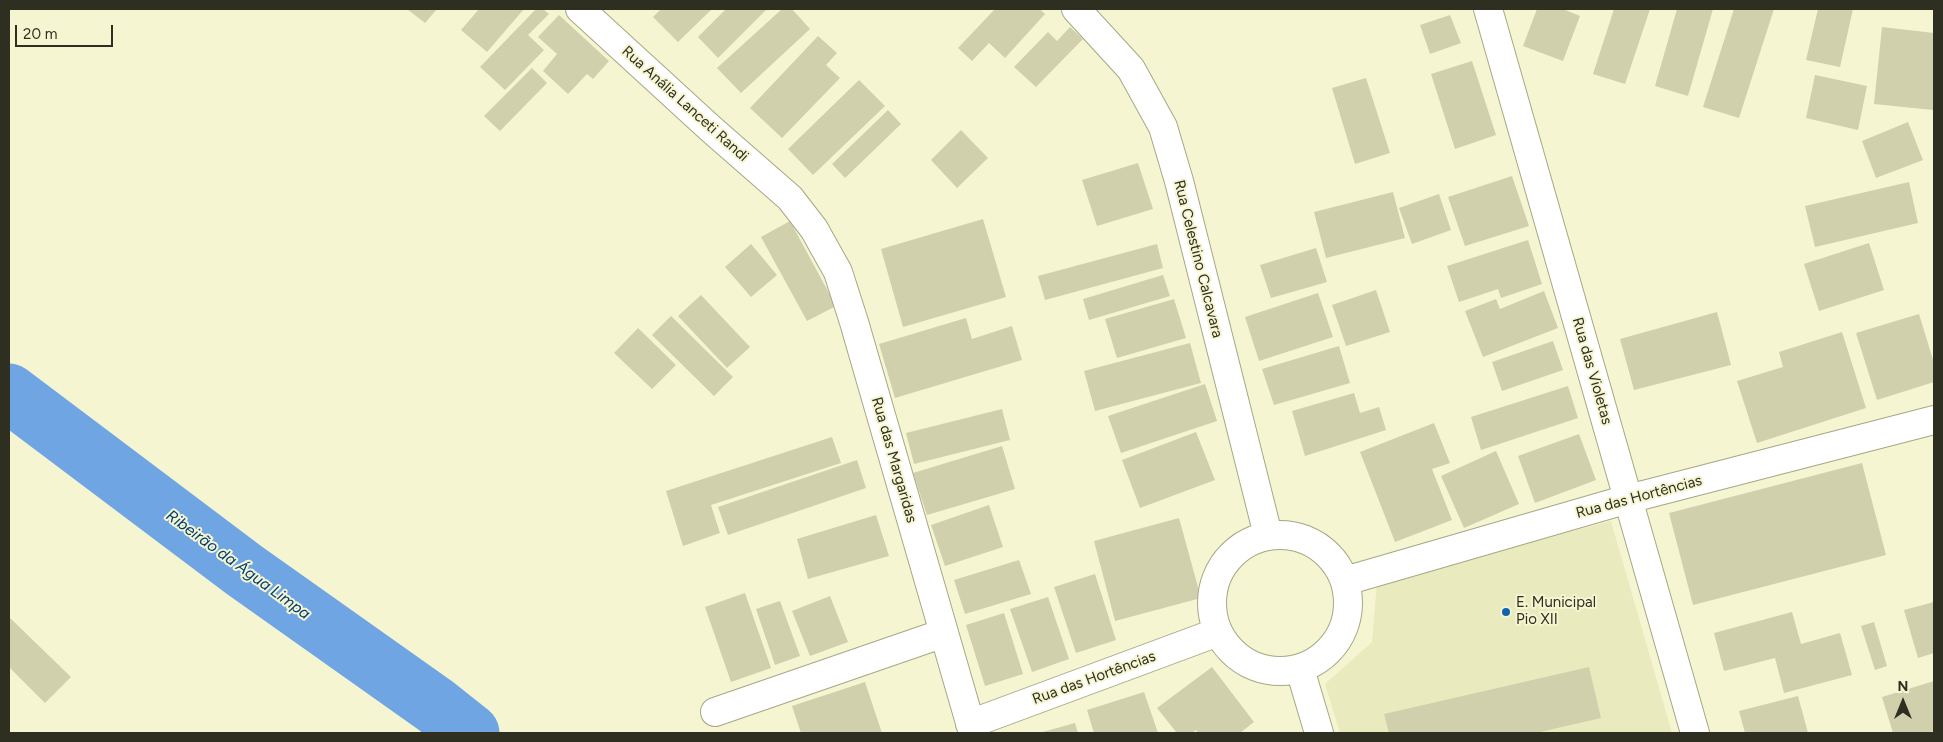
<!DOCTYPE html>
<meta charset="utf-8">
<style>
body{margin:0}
#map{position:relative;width:1943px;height:742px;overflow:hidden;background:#f5f5d2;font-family:Figtree,sans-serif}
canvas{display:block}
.frame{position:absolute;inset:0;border:10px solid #2f2f21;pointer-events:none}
.north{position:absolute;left:1878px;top:677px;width:50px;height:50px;-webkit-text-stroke:4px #f5f5d2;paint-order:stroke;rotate:0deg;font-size:14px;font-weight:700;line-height:20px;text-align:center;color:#2f2f21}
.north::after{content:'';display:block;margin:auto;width:18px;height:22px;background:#2f2f21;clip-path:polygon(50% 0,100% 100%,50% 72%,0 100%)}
.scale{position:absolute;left:15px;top:25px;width:98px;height:22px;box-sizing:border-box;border:2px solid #2f2f21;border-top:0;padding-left:6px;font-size:15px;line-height:18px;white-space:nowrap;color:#2f2f21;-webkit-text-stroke:4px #f5f5d2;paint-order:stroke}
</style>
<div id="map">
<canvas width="1943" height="742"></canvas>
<div class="frame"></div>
<div class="north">N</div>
<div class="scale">20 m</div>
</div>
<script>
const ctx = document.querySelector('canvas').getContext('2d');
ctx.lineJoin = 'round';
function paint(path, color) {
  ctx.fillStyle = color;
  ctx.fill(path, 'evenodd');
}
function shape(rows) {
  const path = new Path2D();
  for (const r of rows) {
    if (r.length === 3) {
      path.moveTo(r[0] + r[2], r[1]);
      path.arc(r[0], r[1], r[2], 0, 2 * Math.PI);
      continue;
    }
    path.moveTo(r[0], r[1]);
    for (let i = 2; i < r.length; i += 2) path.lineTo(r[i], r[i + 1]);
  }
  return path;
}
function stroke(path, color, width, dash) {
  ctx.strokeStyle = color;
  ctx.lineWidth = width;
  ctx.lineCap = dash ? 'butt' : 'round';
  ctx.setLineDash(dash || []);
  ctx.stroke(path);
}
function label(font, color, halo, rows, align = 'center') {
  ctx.font = font + ' Figtree,sans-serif';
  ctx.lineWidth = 4;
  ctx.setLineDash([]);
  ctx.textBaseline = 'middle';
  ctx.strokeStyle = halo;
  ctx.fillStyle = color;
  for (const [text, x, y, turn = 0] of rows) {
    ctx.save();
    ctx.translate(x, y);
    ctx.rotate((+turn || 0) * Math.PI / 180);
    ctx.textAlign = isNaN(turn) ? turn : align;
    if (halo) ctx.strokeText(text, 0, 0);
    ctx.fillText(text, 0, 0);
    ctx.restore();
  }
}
const built = shape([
 [1611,521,1672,733,1340,733,1325,684,1372,642,1377,582]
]);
const river = shape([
 [9,393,244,570,436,706,470,733]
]);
const building = shape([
 [407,9,437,9,425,23],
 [479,9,524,9,487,52,461,30],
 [536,9,543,9,549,14,528,35,544,50,505,90,480,67],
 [661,9,712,9,678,42,653,17],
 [726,9,767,9,718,58,698,37],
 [782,9,792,9,810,29,741,93,717,68],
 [995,9,1040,9,1045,14,1005,58,989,43,972,61,958,48],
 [1537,9,1563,9,1580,16,1563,61,1523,46],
 [1614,9,1650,9,1625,84,1593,74],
 [1677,9,1713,9,1688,96,1655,86],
 [1734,9,1774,9,1739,118,1703,107],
 [1818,9,1853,9,1840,67,1806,60],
 [559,15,609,61,593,79,587,74,568,94,543,71,557,54,538,37],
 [1450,15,1461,43,1430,54,1420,25],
 [1070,27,1083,39,1036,87,1014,67,1048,32,1057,41],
 [1882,27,1934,33,1933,110,1874,104],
 [818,36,837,53,826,65,840,78,782,138,750,108],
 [1472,61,1496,135,1455,149,1431,74],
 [532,68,547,83,500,131,484,116],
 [1815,75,1867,86,1858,130,1806,118],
 [1366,78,1390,153,1355,164,1332,88],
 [859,80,885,106,813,175,788,149],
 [888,110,901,124,845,178,832,164],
 [1908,122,1923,160,1876,178,1862,141],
 [961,130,988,158,957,188,931,160],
 [1138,163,1153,209,1097,226,1082,180],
 [1512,176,1529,226,1465,246,1448,197],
 [1909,182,1918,223,1815,247,1805,206],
 [1393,192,1405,238,1326,258,1314,212],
 [1439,194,1451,230,1412,244,1399,208],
 [983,219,1006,297,903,327,881,249],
 [790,221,836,306,807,321,761,237],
 [1528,240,1542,284,1501,298,1498,289,1459,302,1447,266],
 [1869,243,1884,290,1819,311,1804,264],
 [751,244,777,275,751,297,725,267],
 [1157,244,1163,268,1045,300,1038,276],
 [1316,248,1327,282,1271,298,1260,265],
 [1163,275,1170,296,1089,320,1083,299],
 [1376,290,1390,332,1346,346,1332,305],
 [1544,291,1558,328,1483,357,1465,311,1496,299,1500,309],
 [1318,293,1333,337,1259,361,1245,317],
 [701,295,750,347,727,368,678,316],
 [1174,299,1186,338,1117,358,1105,319],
 [1717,312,1731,365,1634,390,1620,339],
 [1919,314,1934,363,1934,382,1877,400,1856,333],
 [671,316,733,377,714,396,652,335],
 [966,318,972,339,1012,326,1022,360,895,398,879,344],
 [638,328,676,365,652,389,614,353],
 [1842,332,1866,408,1757,443,1737,381,1783,367,1779,352],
 [1553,341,1563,370,1502,391,1492,362],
 [1190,343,1201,383,1095,411,1084,371],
 [1339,346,1350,383,1274,405,1262,369],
 [1205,384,1217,421,1121,453,1108,416],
 [1568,386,1578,418,1481,450,1471,417],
 [1354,393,1360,413,1379,407,1386,430,1305,456,1292,411],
 [1002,409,1010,440,914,464,906,433],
 [1434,423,1450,463,1432,469,1452,520,1395,542,1360,452],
 [1196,432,1215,480,1140,508,1122,460],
 [1579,434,1596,480,1535,503,1518,456],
 [832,437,841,463,711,505,720,533,683,546,666,491],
 [1002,446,1015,489,927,515,913,473],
 [1496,451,1519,504,1464,528,1441,476],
 [857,460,866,488,728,535,718,507],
 [1862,463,1886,555,1693,605,1669,513],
 [989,505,1003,547,945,566,931,525],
 [876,515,889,556,808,579,797,539],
 [1179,518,1201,598,1115,621,1094,541],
 [1019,560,1031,594,965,614,954,580],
 [1095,574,1116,640,1076,653,1054,587],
 [745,593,771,668,731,682,705,607],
 [830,596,848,642,810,656,792,611],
 [1048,597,1069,659,1032,672,1010,609],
 [780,601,800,656,775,665,756,609],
 [1934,602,1934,653,1918,658,1904,610],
 [1792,612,1801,644,1840,633,1852,675,1784,693,1775,658,1724,671,1714,633],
 [1004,613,1023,674,985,686,966,625],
 [9,617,71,677,45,703,9,667],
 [1874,622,1887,666,1875,670,1861,626],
 [1212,667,1254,722,1240,733,1198,733,1196,730,1192,733,1177,733,1157,708],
 [1589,667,1601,718,1536,733,1389,733,1384,714],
 [1934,681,1934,731,1926,733,1893,733,1882,697],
 [865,682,882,733,801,733,792,706],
 [1144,692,1158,733,1094,733,1087,710],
 [1798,696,1808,733,1745,733,1739,711],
 [1075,723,1078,733,1039,733]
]);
const minor = shape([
 [580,9,711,129,790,198,814,229,838,272,854,322,973,733],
 [1076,9,1131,69,1163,127,1179,181,1268,535],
 [1488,9,1695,733],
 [1280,603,68],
 [1345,581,1628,499,1934,420],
 [1300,669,1319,733],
 [715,712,944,633],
 [970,724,1218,632]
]);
const markers = [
 [1506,612,5,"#0e64b2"]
];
const streetNames = [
 ["Rua Anália Lanceti Randi",685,104,42],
 ["Rua Celestino Calcavara",1198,259,76],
 ["Rua das Violetas",1592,371,74],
 ["Rua das Margaridas",894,460,74],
 ["Rua das Hortências",1639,497,-15],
 ["Rua das Hortências",1094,678,-20]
];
const poiNames = [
 ["E. Municipal",1516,603],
 ["Pio XII",1516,620]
];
const waterNames = [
 ["Ribeirão da Água Limpa",238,565,36]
];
paint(built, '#eaeabf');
stroke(river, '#6fa5e2', 59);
paint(building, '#d0d0ad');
stroke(minor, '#a7a786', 30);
stroke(minor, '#fff', 28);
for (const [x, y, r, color] of markers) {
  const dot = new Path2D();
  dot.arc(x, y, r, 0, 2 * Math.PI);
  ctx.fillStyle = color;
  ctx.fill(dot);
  stroke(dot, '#f5f5d2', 2);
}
label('15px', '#2f2f21', '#f5f5d2', streetNames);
label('15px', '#2f2f21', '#f5f5d2', poiNames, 'left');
label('italic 16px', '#003c72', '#f5f5d2', waterNames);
</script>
